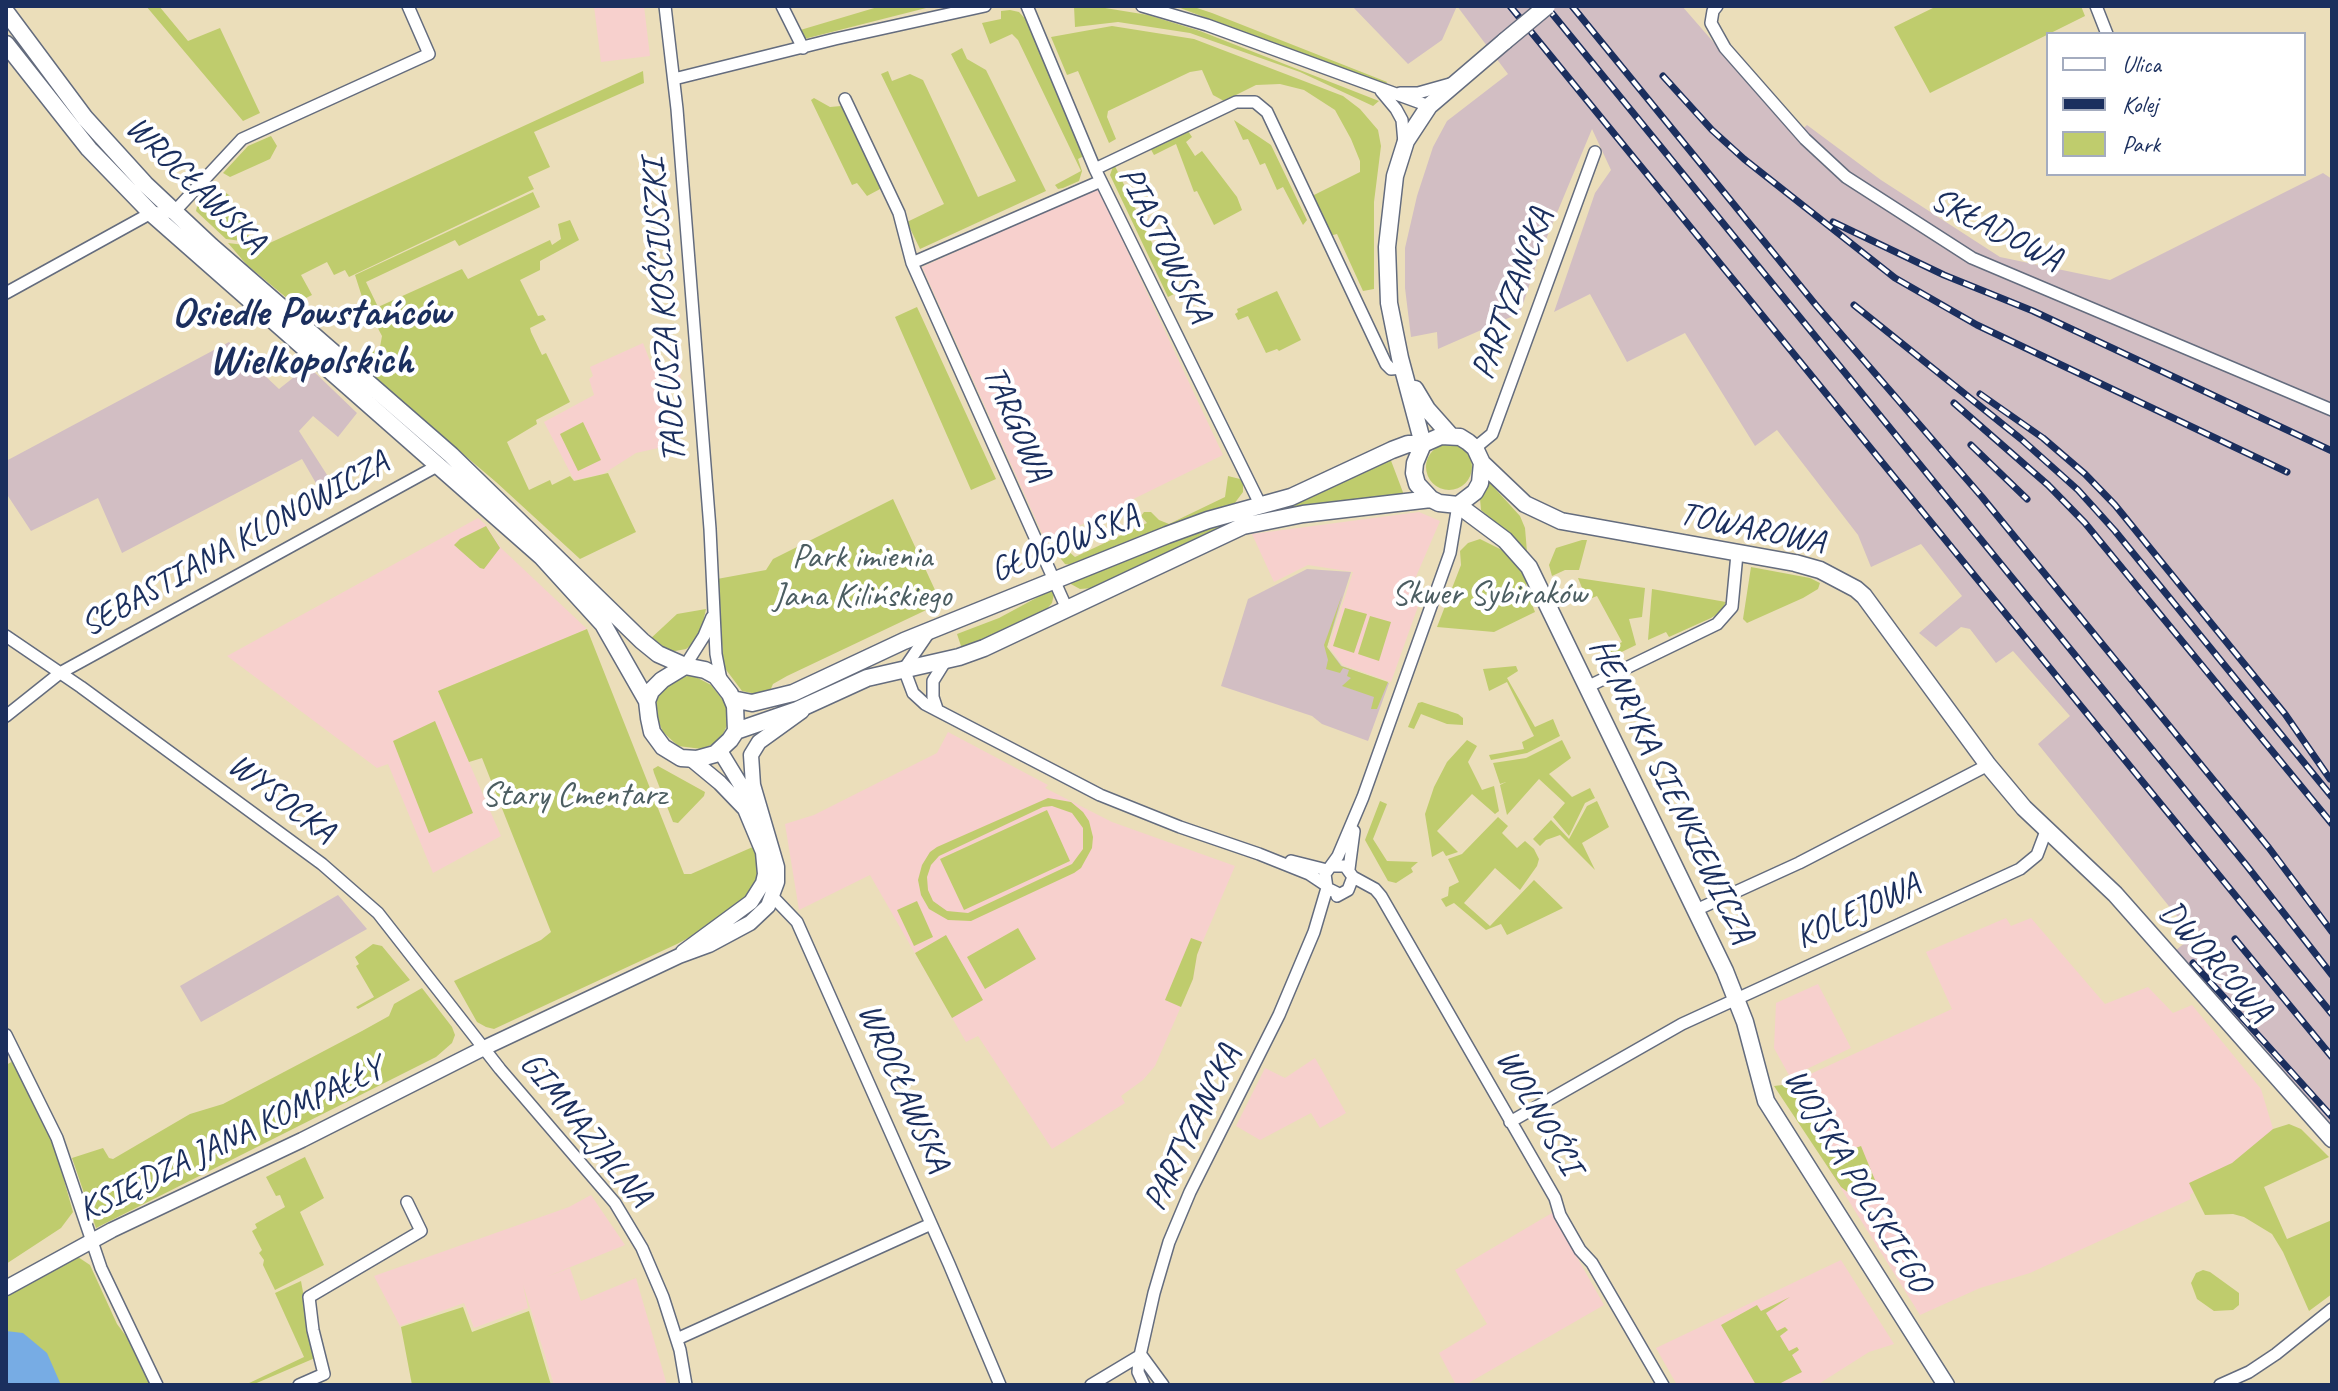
<!DOCTYPE html>
<meta charset="utf-8">
<style>
body{margin:0}
#map{position:relative;width:2338px;height:1391px;overflow:hidden;background:#ebdeba;font-family:Caveat,sans-serif}
canvas{display:block}
.frame{position:absolute;inset:0;border:8px solid #1b2f5e;pointer-events:none}
.legend{position:absolute;left:2046px;top:32px;width:260px;height:144px;box-sizing:border-box;background:#fff;border:2px solid #a4acbf;margin:0;padding:10px 14px;list-style:none;font-size:24px;color:#1b2f5e}
.legend li{display:flex;align-items:center;gap:16px;height:40px}
.legend b{width:40px;border:2px solid #a4acbf}
</style>
<div id="map">
<canvas width="2338" height="1391"></canvas>
<div class="frame"></div>
<ul class="legend">
<li><b style="height:10px;background:#fff"></b>Ulica</li>
<li><b style="height:10px;background:#1b2f5e"></b>Kolej</li>
<li><b style="height:22px;background:#bfcc6d"></b>Park</li>
</ul>
</div>
<script>
const ctx = document.querySelector('canvas').getContext('2d');
ctx.lineJoin = 'round';
function paint(path, color) {
  ctx.fillStyle = color;
  ctx.fill(path, 'evenodd');
}
function shape(rows) {
  const path = new Path2D();
  for (const r of rows) {
    if (r.length === 3) {
      path.moveTo(r[0] + r[2], r[1]);
      path.arc(r[0], r[1], r[2], 0, 2 * Math.PI);
      continue;
    }
    path.moveTo(r[0], r[1]);
    for (let i = 2; i < r.length; i += 2) path.lineTo(r[i], r[i + 1]);
  }
  return path;
}
function stroke(path, color, width, dash) {
  ctx.strokeStyle = color;
  ctx.lineWidth = width;
  ctx.lineCap = dash ? 'butt' : 'round';
  ctx.setLineDash(dash || []);
  ctx.stroke(path);
}
function label(font, color, halo, rows, align = 'center') {
  ctx.font = font + ' Caveat,sans-serif';
  ctx.lineWidth = 8;
  ctx.setLineDash([]);
  ctx.textBaseline = 'middle';
  ctx.strokeStyle = halo;
  ctx.fillStyle = color;
  for (const [text, x, y, turn = 0] of rows) {
    ctx.save();
    ctx.translate(x, y);
    ctx.rotate((+turn || 0) * Math.PI / 180);
    ctx.textAlign = isNaN(turn) ? turn : align;
    if (halo) ctx.strokeText(text, 0, 0);
    ctx.fillText(text, 0, 0);
    ctx.restore();
  }
}
const built = shape([
 [594,6,644,6,650,56,601,62],
 [1098,188,1223,455,1046,542,922,267],
 [643,343,653,369,680,367,681,389,668,390,672,445,636,453,603,474,574,480,544,422,594,395,589,379,593,376,590,367],
 [1419,512,1440,521,1409,593,1421,598,1391,682,1343,665,1329,647,1353,572,1308,565,1274,582,1252,534],
 [478,518,486,525,501,548,587,629,438,691,501,836,433,873,388,764,377,768,227,656],
 [948,732,1048,785,1045,788,1112,822,1235,866,1197,955,1193,979,1155,1066,1143,1080,1121,1096,1125,1103,1052,1149,978,1036,966,1042,870,875,799,910,785,824,814,815,937,753],
 [2006,918,2011,926,2031,918,2105,1004,2148,987,2173,1013,2192,1005,2261,1089,2273,1129,2272,1136,2190,1195,2191,1199,2030,1273,1980,1288,1920,1315,1777,1086,1795,1081,1952,1009,1926,952],
 [1818,984,1851,1048,1790,1077,1774,1048,1776,1003],
 [1315,1058,1346,1113,1320,1128,1311,1113,1260,1140,1236,1126,1265,1068,1285,1078],
 [591,1195,625,1245,546,1277,570,1268,581,1301,636,1278,667,1385,554,1385,523,1285,528,1308,474,1328,464,1303,400,1326,374,1276,569,1207],
 [1552,1213,1604,1305,1465,1385,1456,1385,1439,1353,1487,1324,1455,1270],
 [1841,1260,1894,1344,1869,1352,1817,1385,1677,1385,1656,1348]
]);
const industrial = shape([
 [1352,6,1682,6,1795,136,1807,125,1881,180,2000,257,2110,280,2323,173,2332,179,2332,1127,2175,951,2193,936,2038,744,2070,716,2013,651,1996,663,1970,629,1961,627,1936,647,1919,633,1962,596,1921,544,1871,567,1858,535,1777,430,1755,446,1685,333,1627,362,1590,294,1554,312,1595,193,1611,170,1592,129,1539,256,1520,313,1438,349,1437,332,1411,337,1405,288,1405,248,1417,196,1433,147,1447,121,1508,74,1457,6,1442,40,1408,64],
 [229,342,279,389,308,366,357,413,338,437,313,416,299,431,329,478,317,485,302,459,122,553,98,498,31,531,6,493,6,461],
 [1307,569,1351,572,1327,647,1342,666,1389,683,1368,741,1322,724,1312,716,1221,686,1248,599],
 [338,895,367,929,201,1022,180,986]
]);
const green = shape([
 [146,6,159,6,188,41,220,28,260,113,243,121],
 [881,6,934,6,804,39,797,31],
 [1074,6,1099,7,1148,15,1200,31,1379,101,1373,106,1300,72,1190,33,1118,22,1075,27],
 [1175,6,1191,6,1212,13,1387,82,1385,86],
 [1937,6,2081,6,2085,16,1930,93,1894,27],
 [1010,10,1019,12,1029,23,1086,155,1078,159,1082,171,1079,181,1063,188,1058,189,1055,185,1081,171,1018,40,1012,34,990,44,982,23,1001,19,1001,11],
 [1112,26,1194,39,1343,96,1360,109,1378,130,1381,146,1374,202,1374,289,1363,291,1337,234,1329,236,1312,196,1360,172,1360,161,1351,139,1335,110,1304,90,1280,84,1256,85,1224,101,1213,95,1202,70,1190,72,1108,111,1107,117,1116,139,1109,143,1078,71,1067,75,1051,37],
 [962,48,967,59,986,70,1046,191,920,249,907,222,944,204,881,74,888,71,892,81,910,74,923,80,978,197,1016,181,951,54],
 [643,71,644,83,534,132,550,167,528,177,534,189,349,277,345,270,334,275,327,262,301,275,312,295,294,304,247,265,228,243,261,247],
 [814,98,830,107,841,106,849,116,882,188,867,196,857,183,852,185,811,100],
 [1234,120,1271,145,1307,220,1303,225,1283,187,1277,190,1265,163,1260,165,1248,139,1243,140],
 [1186,128,1192,137,1186,142,1195,156,1202,151,1237,197,1242,210,1214,225,1197,191,1194,192,1176,144,1154,155,1149,146],
 [271,136,277,146,270,159,230,177,223,173,248,146],
 [1114,164,1176,293,1168,297,1110,175],
 [209,187,217,187,229,195,242,222,235,226,240,238,248,235,256,243,226,239,196,211,199,198],
 [533,192,540,207,459,246,455,240,366,282,378,307,462,269,468,279,550,240,552,245,561,239,558,224,570,220,579,240,540,261,540,270,520,280,538,316,543,315,546,320,530,328,531,332,542,355,546,353,570,402,536,420,537,424,507,442,529,490,550,480,552,485,570,476,574,481,608,473,636,532,580,559,496,482,356,363,380,347,382,336,363,300,355,275],
 [1277,291,1301,340,1279,351,1277,349,1266,353,1248,316,1238,320,1235,314,1238,312,1237,309],
 [917,307,996,479,971,490,895,317],
 [583,422,601,460,578,471,560,434],
 [1449,467,23],
 [1390,458,1404,495,1286,509],
 [1228,476,1240,479,1243,483,1243,492,1234,504,1203,513,1071,565,1065,564,1061,559,1063,554,1068,551,1075,557,1147,523,1141,516,1144,512,1151,512,1159,520,1169,524,1225,497],
 [1489,482,1520,516,1525,528,1527,552,1481,510,1480,499],
 [893,499,941,603,787,676,773,684,769,693,761,695,742,691,724,667,717,579,766,570,773,559],
 [1240,518,1094,588,1080,589,1069,583,1214,524],
 [486,526,500,548,484,569,480,568,454,545,460,539],
 [1480,539,1504,551,1517,564,1528,582,1525,587,1535,612,1494,632,1437,627,1461,565,1460,551,1468,543],
 [1582,540,1587,540,1579,570,1565,570,1552,576,1549,565,1556,548],
 [1751,567,1810,578,1820,583,1818,589,1803,598,1747,623,1743,619],
 [1578,578,1645,588,1642,617,1629,619,1636,645,1597,664,1592,658,1622,642,1597,596,1587,600],
 [1652,589,1726,602,1721,612,1711,618,1669,637,1666,632,1648,640],
 [1051,590,1055,590,1052,603,1045,611,962,649,957,634,999,618],
 [1342,595,1327,647,1341,666,1388,682,1377,709,1371,709,1374,697,1342,686,1351,678,1347,676,1349,670,1343,668,1340,673,1326,669,1328,660,1324,645],
 [1345,608,1367,614,1354,653,1333,646],
 [706,609,701,631,695,642,686,649,670,652,649,640,677,614],
 [1370,616,1391,622,1379,661,1358,654],
 [587,629,684,874,691,874,755,846,760,874,752,894,714,924,677,944,494,1029,486,1027,477,1022,454,981,541,940,551,932,482,758,469,762,438,691],
 [1516,666,1518,671,1507,678,1535,727,1553,719,1560,736,1527,753,1491,760,1489,755,1524,749,1522,742,1534,736,1507,682,1489,691,1483,669],
 [688,676,696,677,711,685,730,709,730,719,723,734,713,744,702,749,678,746,663,732,659,723,655,694,680,677],
 [1422,702,1458,714,1463,718,1463,725,1447,724,1421,714,1414,729,1408,727,1418,703],
 [435,721,473,813,429,833,393,741],
 [1467,740,1477,746,1468,762,1482,790,1494,786,1499,811,1495,814,1472,794,1437,831,1458,852,1446,856,1443,851,1432,857,1425,814,1434,787,1447,762],
 [1562,740,1571,758,1549,774,1572,797,1590,788,1595,798,1585,803,1569,836,1553,817,1565,803,1539,779,1507,815,1500,785,1506,782,1500,784,1493,763,1526,758],
 [658,766,705,792,704,796,678,823,673,822,654,773,653,769],
 [1048,798,1071,802,1083,812,1089,821,1093,837,1092,848,1081,868,1074,873,971,921,948,920,929,909,921,895,918,880,922,865,930,852,937,847],
 [1052,806,1072,813,1083,828,1083,849,1072,864,968,913,947,911,933,901,928,890,927,877,931,865,939,856,1043,807],
 [1380,801,1387,804,1373,839,1387,861,1418,862,1411,868,1413,872,1396,883,1388,881,1365,840],
 [1597,801,1609,827,1582,843,1595,870,1560,835,1546,840,1540,846,1533,839,1551,820,1569,839,1587,806],
 [1047,810,1070,861,964,910,940,859],
 [1498,817,1508,826,1502,833,1517,848,1525,841,1534,849,1539,859,1537,866,1520,890,1495,868,1464,903,1490,926,1534,880,1563,908,1507,935,1501,924,1486,930,1454,903,1446,907,1441,899,1448,896,1449,887,1459,882,1448,859,1462,854],
 [917,901,933,937,914,946,897,910],
 [1018,928,1036,959,985,989,967,957],
 [946,935,983,1000,952,1018,915,953],
 [1191,938,1202,942,1197,955,1193,979,1181,1007,1165,1000],
 [373,944,382,946,410,980,358,1009,356,1007,374,997,356,966,359,964,355,957],
 [422,988,452,1027,455,1035,452,1043,436,1057,96,1228,72,1158,103,1148,109,1158,113,1159,190,1114,223,1104,362,1031,389,1016,394,1004],
 [15,1060,53,1141,73,1212,61,1228,6,1264,6,1065],
 [1815,1081,1807,1102,1829,1148,1839,1154,1861,1146,1877,1185,1853,1196,1841,1187,1774,1086],
 [2289,1124,2301,1129,2329,1157,2264,1187,2287,1239,2332,1220,2332,1294,2309,1311,2283,1252,2272,1234,2244,1217,2233,1214,2205,1215,2189,1183,2232,1163,2273,1129],
 [305,1157,324,1198,300,1212,324,1265,275,1290,263,1265,264,1260,259,1253,262,1250,252,1231,257,1228,255,1224,285,1207,280,1195,276,1196,266,1177],
 [78,1257,90,1265,117,1324,132,1344,151,1385,6,1385,6,1296],
 [2203,1270,2210,1272,2239,1293,2239,1305,2233,1310,2214,1311,2197,1299,2191,1283,2196,1273],
 [301,1281,315,1358,252,1385,245,1385,304,1357,275,1293],
 [1790,1297,1766,1313,1777,1331,1785,1327,1788,1330,1780,1336,1789,1351,1797,1347,1799,1350,1792,1355,1802,1372,1777,1385,1756,1385,1721,1325,1757,1305,1761,1311],
 [463,1307,472,1332,529,1311,551,1385,412,1385,401,1327]
]);
const water = shape([
 [6,1331,23,1333,47,1353,61,1385,6,1385]
]);
const minor = shape([
 [665,6,677,109,710,529,716,654,721,680],
 [782,6,803,48],
 [1027,6,1095,169,1261,506],
 [1142,6,1207,25,1429,106],
 [1717,6,1713,11,1711,23,1725,48,1805,139,1846,177,1972,258,2332,410],
 [2096,6,2107,34],
 [674,79,835,39,985,6],
 [1381,91,1396,109,1402,120,1404,143],
 [1400,93,1418,93,1450,84],
 [845,99,899,213,912,263,1067,609],
 [1095,169,1236,102,1255,102,1267,112,1386,364,1391,369,1403,368],
 [912,263,1101,181],
 [6,293,151,213,174,212,242,139,429,54,408,6],
 [1475,448,1492,434,1595,152],
 [930,631,904,669,913,693,925,704,1100,795,1180,827,1259,854,1309,874,1324,884],
 [6,636,81,687,322,864,378,913,500,1069,615,1203,642,1248,663,1297,680,1350,686,1385],
 [685,666,704,636,712,617],
 [1587,687,1717,624,1732,607,1737,554],
 [937,709,933,697,933,681,946,660],
 [6,716,60,673,437,466],
 [1291,861,1327,870],
 [1332,866,1345,866,1353,877,1348,890,1337,896],
 [1349,869,1354,831],
 [1353,877,1375,889,1381,896,1555,1198,1560,1215,1580,1250,1592,1263,1663,1385],
 [1339,894,1327,888,1325,874,1338,856,1363,797,1450,553,1458,505],
 [773,897,797,922,949,1264,1000,1385],
 [1696,910,1799,863,1988,765],
 [6,1035,57,1138,101,1268,157,1385],
 [1510,1122,1682,1024,2020,869,2037,855,2046,831],
 [677,1339,931,1224],
 [1141,1355,1163,1385],
 [299,1385,324,1374,313,1330,309,1297,421,1231,407,1202],
 [1091,1385,1141,1355],
 [1144,1385,1138,1372,1139,1360,1154,1293,1169,1242,1190,1192,1279,1015,1314,932,1327,888],
 [2220,1385,2249,1372,2276,1354,2332,1309]
]);
const tertiary = shape([
 [720,751,753,805],
 [683,952,751,902,763,883,765,874,763,852,745,809,720,783,691,759],
 [6,1288,112,1230,302,1140,484,1048,679,956,709,945,750,923,768,906,777,882,777,867,753,785,751,755,759,742,802,711]
]);
const secondary = shape([
 [6,12,85,118,145,184,211,246,451,455,642,641,658,654,685,666],
 [6,44,89,149,151,213,542,557,603,624,647,701],
 [1415,389,1427,409,1451,436],
 [1441,436,1460,437,1468,442,1475,448,1482,463,1480,483,1475,492,1458,505,1439,503,1431,499,1417,484,1414,473,1415,463,1423,444,1441,436],
 [1423,444,1400,358,1389,303,1387,247,1395,176,1406,141,1429,106,1505,41],
 [1482,463,1525,504,1561,521,1795,563,1820,570,1856,589,1864,596,1988,765,2024,808,2115,894,2332,1139],
 [1458,505,1505,540,1529,567,1725,971,1745,1022,1766,1101,1946,1385],
 [685,666,705,670,716,676,730,694,735,706,736,731,730,740,715,754,697,759,681,758,663,747,652,732,649,718,647,701,651,691,662,680,685,666],
 [732,699,752,703,793,693,904,641,1167,535,1208,520,1291,497,1392,450,1408,444,1423,444],
 [736,731,797,710,867,678,959,657,984,648,1243,526,1303,514,1431,499]
]);
const rail = shape([
 [1510,6,2332,1014],
 [1546,6,2247,866,2332,975],
 [1572,6,1815,304,1982,497,2269,848,2332,932],
 [1663,76,1712,130,1744,159,1895,278,1977,325,2287,472],
 [1833,222,1944,275,2033,311,2332,451],
 [1854,305,2021,439,2078,490,2115,531,2332,797],
 [1980,394,2043,438,2085,474,2115,505,2285,714,2330,779],
 [1954,403,2048,485,2085,523,2332,824],
 [1971,445,2027,499],
 [2235,939,2332,1057],
 [2193,963,2332,1117]
]);
const secondaryBridge = shape([
 [1505,41,1547,6]
]);
const streetNames = [
 ["WROCŁAWSKA",195,185,44],
 ["SKŁADOWA",1996,230,27],
 ["PIASTOWSKA",1164,245,64],
 ["PARTYZANCKA",1513,294,-70],
 ["TADEUSZA KOŚCIUSZKI",665,311,-94],
 ["TARGOWA",1016,424,66],
 ["TOWAROWA",1752,529,12],
 ["GŁOGOWSKA",1065,544,-22],
 ["SEBASTIANA KLONOWICZA",235,545,-29],
 ["HENRYKA SIENKIEWICZA",1671,791,64],
 ["WYSOCKA",281,799,37],
 ["KOLEJOWA",1858,912,-25],
 ["DWORCOWA",2215,962,48],
 ["WROCŁAWSKA",903,1088,66],
 ["WOLNOŚCI",1538,1112,60],
 ["PARTYZANCKA",1193,1128,-64],
 ["GIMNAZJALNA",585,1130,51],
 ["KSIĘDZA JANA KOMPAŁŁY",231,1140,-26],
 ["WOJSKA POLSKIEGO",1857,1181,59]
];
const parkNames = [
 ["Park imienia",862,558],
 ["Jana Kilińskiego",862,597],
 ["Skwer Sybiraków",1489,595],
 ["Stary Cmentarz",574,796]
];
const districtNames = [
 ["Osiedle Powstańców",311,314],
 ["Wielkopolskich",311,362]
];
paint(built, '#f7d0cd');
paint(industrial, '#d2bec3');
paint(green, '#bfcc6d');
paint(water, '#77ace4');
stroke(minor, '#646c7e', 14);
stroke(tertiary, '#646c7e', 17);
stroke(secondary, '#646c7e', 19);
stroke(minor, '#fff', 11);
stroke(tertiary, '#fff', 14);
stroke(secondary, '#fff', 16);
stroke(rail, '#1b2f5e', 7);
stroke(rail, '#fff', 4, [12]);
stroke(secondaryBridge, '#646c7e', 19, []);
stroke(secondaryBridge, '#fff', 16);
label('34px', '#1b2f5e', '#fff', streetNames);
label('34px', '#4c5e62', '#fff', parkNames);
label('bold 42px', '#1b2f5e', '#fff', districtNames);
</script>
